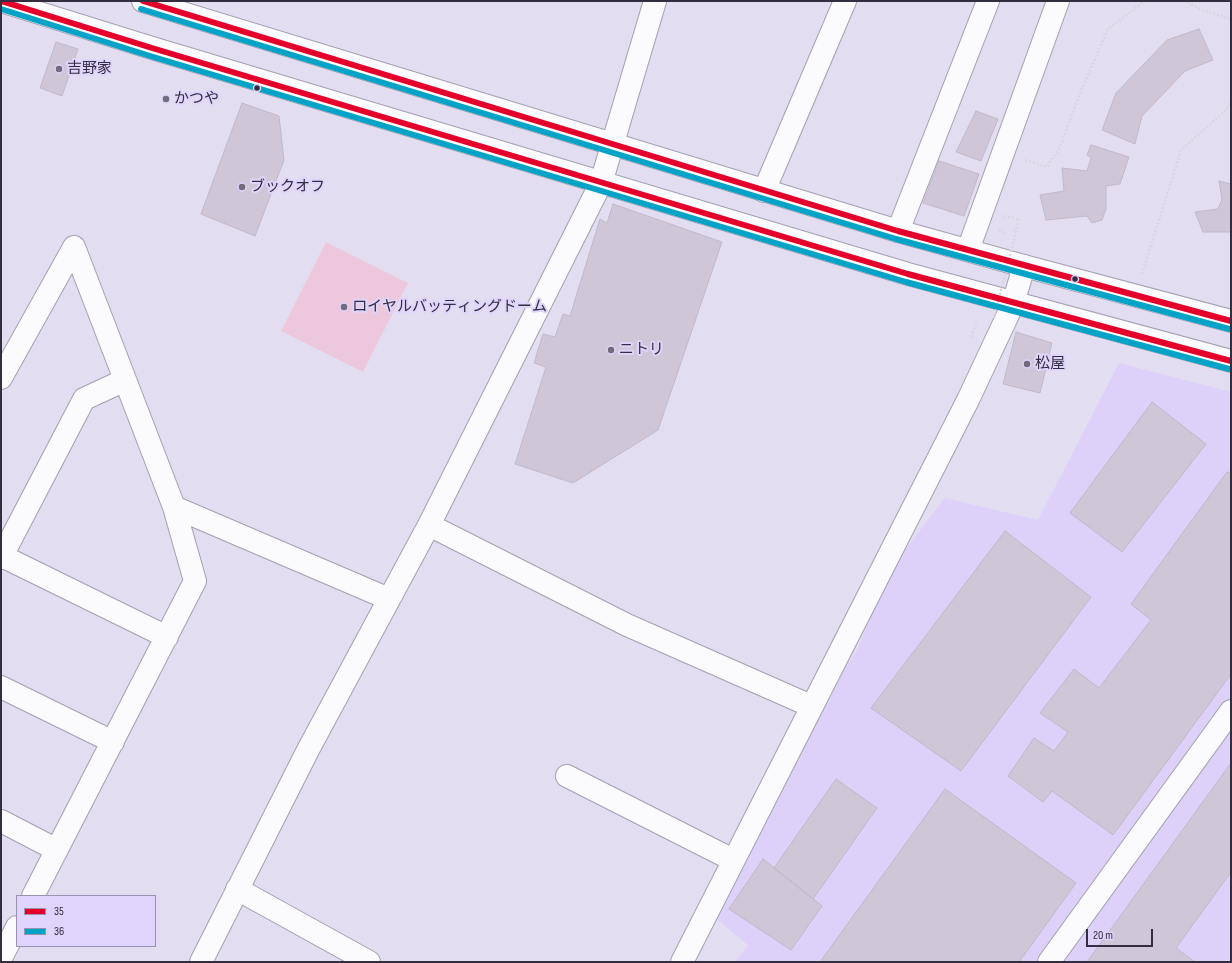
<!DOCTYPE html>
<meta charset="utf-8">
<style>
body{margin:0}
#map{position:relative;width:1232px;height:963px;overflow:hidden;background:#e3ddf2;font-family:"Sofia Sans Condensed",sans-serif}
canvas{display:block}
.frame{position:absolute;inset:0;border:2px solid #332d40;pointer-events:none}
.legend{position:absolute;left:16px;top:895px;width:140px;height:52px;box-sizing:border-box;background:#dfd4fb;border:1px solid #9a91b0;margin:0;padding:5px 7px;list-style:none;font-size:12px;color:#332d40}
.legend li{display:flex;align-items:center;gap:8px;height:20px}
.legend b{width:20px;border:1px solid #9a91b0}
.scale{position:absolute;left:1086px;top:929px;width:67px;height:18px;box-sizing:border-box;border:2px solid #332d40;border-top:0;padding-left:5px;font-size:12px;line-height:14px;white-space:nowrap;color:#332d40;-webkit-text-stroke:3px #dfd4fb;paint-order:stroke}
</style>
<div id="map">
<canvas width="1232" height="963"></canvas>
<div class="frame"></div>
<ul class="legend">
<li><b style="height:5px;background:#e4002b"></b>35</li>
<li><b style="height:5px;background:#03a3c7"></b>36</li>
</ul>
<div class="scale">20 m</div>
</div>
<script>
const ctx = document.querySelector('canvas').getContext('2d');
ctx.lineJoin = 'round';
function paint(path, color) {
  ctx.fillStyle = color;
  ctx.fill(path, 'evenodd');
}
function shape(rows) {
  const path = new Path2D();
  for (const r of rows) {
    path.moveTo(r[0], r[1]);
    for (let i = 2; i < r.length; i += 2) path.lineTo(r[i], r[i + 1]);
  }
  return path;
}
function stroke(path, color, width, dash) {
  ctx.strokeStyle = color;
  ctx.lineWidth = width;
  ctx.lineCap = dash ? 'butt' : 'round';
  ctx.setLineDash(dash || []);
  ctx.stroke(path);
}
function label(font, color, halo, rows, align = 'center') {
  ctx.font = font + ' "Sofia Sans Condensed","Noto Sans JP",sans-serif';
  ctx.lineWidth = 4;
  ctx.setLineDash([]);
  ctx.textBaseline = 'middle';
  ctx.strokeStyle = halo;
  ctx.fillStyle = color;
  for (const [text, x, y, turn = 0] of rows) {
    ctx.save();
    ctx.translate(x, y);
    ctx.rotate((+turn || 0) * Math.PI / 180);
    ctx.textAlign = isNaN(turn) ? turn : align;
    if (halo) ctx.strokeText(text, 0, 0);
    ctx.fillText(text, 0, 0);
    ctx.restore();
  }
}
const built = shape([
 [1119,363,1231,392,1231,962,735,962,748,945,712,915,818,712,829,702,837,681,858,648,875,604,904,551,945,498,1038,520]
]);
const green = shape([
 [326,242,408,283,363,372,281,331]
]);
const building = shape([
 [1199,29,1213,60,1185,71,1142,116,1135,144,1102,130,1116,93,1167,40,1199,29],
 [56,42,78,49,62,96,40,88,56,42],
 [242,103,279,116,284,160,255,236,201,214,242,103],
 [976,111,998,119,981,161,956,152,976,111],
 [1091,145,1129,157,1120,184,1106,186,1106,209,1102,220,1092,223,1087,216,1046,220,1040,195,1064,191,1062,168,1087,171,1091,158,1087,155,1091,145],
 [939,161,979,174,964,216,923,203,939,161],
 [1219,181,1231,184,1231,232,1203,232,1195,212,1218,209,1222,199,1219,181],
 [613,204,722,242,658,430,573,483,515,464,546,367,534,363,543,334,555,337,563,314,570,316,600,219,607,223,613,204],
 [1016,332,1052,343,1040,393,1003,384,1016,332],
 [1152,402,1206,444,1122,552,1070,513,1152,402],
 [1227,472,1231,474,1231,674,1113,835,1052,791,1043,802,1008,776,1034,738,1054,751,1068,732,1040,713,1074,669,1099,688,1151,620,1131,604,1227,472],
 [1005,531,1091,597,961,771,871,708,1005,531],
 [1231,763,1231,872,1176,948,1195,962,1087,962,1231,763],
 [836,779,877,808,813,899,774,868,836,779],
 [945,789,1076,883,1019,962,820,962,945,789],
 [763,859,822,906,791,950,729,909,763,859]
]);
const path = shape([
 [1184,1,1202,10,1231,19],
 [1025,160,1047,167,1060,147,1081,91,1108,29,1145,1],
 [1004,216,1019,219],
 [999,231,1006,234],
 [1142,274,1181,150,1226,110,1231,101],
 [971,337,977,321]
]);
const minor = shape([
 [764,191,845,1],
 [898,231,988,1],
 [968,250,1058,1],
 [1,378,74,247],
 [174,507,389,599],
 [429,525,627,625,811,706],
 [2,556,167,637],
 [1,558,84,399,125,380],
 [1,687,113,742],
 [567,776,733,860],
 [1,821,57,850],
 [237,889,369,962],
 [33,896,195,581,174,507,74,247],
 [1,958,17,927],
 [201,962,308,750,429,525,601,183,655,1],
 [682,962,968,400,1013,304,1024,266],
 [1049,962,1231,711]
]);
const highway = shape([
 [1,1,152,48,908,274,1231,361],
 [143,1,898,231,1024,266,1231,321]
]);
const pathBridge = shape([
 [994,318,1019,219]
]);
const bus1 = shape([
 [1,1,152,48,908,274,1231,361],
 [143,1,898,231,1231,321]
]);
const bus2 = shape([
 [1,9,150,56,906,282,1229,369],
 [141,9,896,239,1229,329]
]);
const markers = [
 [59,69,4,"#716b7e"],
 [257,88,3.5,"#332d40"],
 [166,99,4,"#716b7e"],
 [242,187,4,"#716b7e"],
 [1075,279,3.5,"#332d40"],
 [344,307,4,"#716b7e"],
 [611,350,4,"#716b7e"],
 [1027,364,4,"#716b7e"]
];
const poiNames = [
 ["吉野家",67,69],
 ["かつや",174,99],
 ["ブックオフ",250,187],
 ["ロイヤルバッティングドーム",352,307],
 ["ニトリ",619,350],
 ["松屋",1035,364]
];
paint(built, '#ddd1f9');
paint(green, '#edc8dd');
paint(building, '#cfc6d7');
stroke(building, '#c1b8c9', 1);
stroke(minor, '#a49fb1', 24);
stroke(highway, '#a49fb1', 24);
stroke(path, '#d8d6dd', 2.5, [2, 2]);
stroke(minor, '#fbfafd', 22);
stroke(highway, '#fbfafd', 22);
stroke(pathBridge, '#d8d6dd', 2.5, [2, 2]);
stroke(bus1, '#e4002b', 6);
stroke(bus2, '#03a3c7', 6);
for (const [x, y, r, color] of markers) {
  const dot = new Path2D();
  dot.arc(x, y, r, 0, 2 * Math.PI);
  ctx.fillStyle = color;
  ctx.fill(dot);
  stroke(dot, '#dfd4fb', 1.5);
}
label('15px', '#332d40', '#dfd4fb', poiNames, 'left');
</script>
